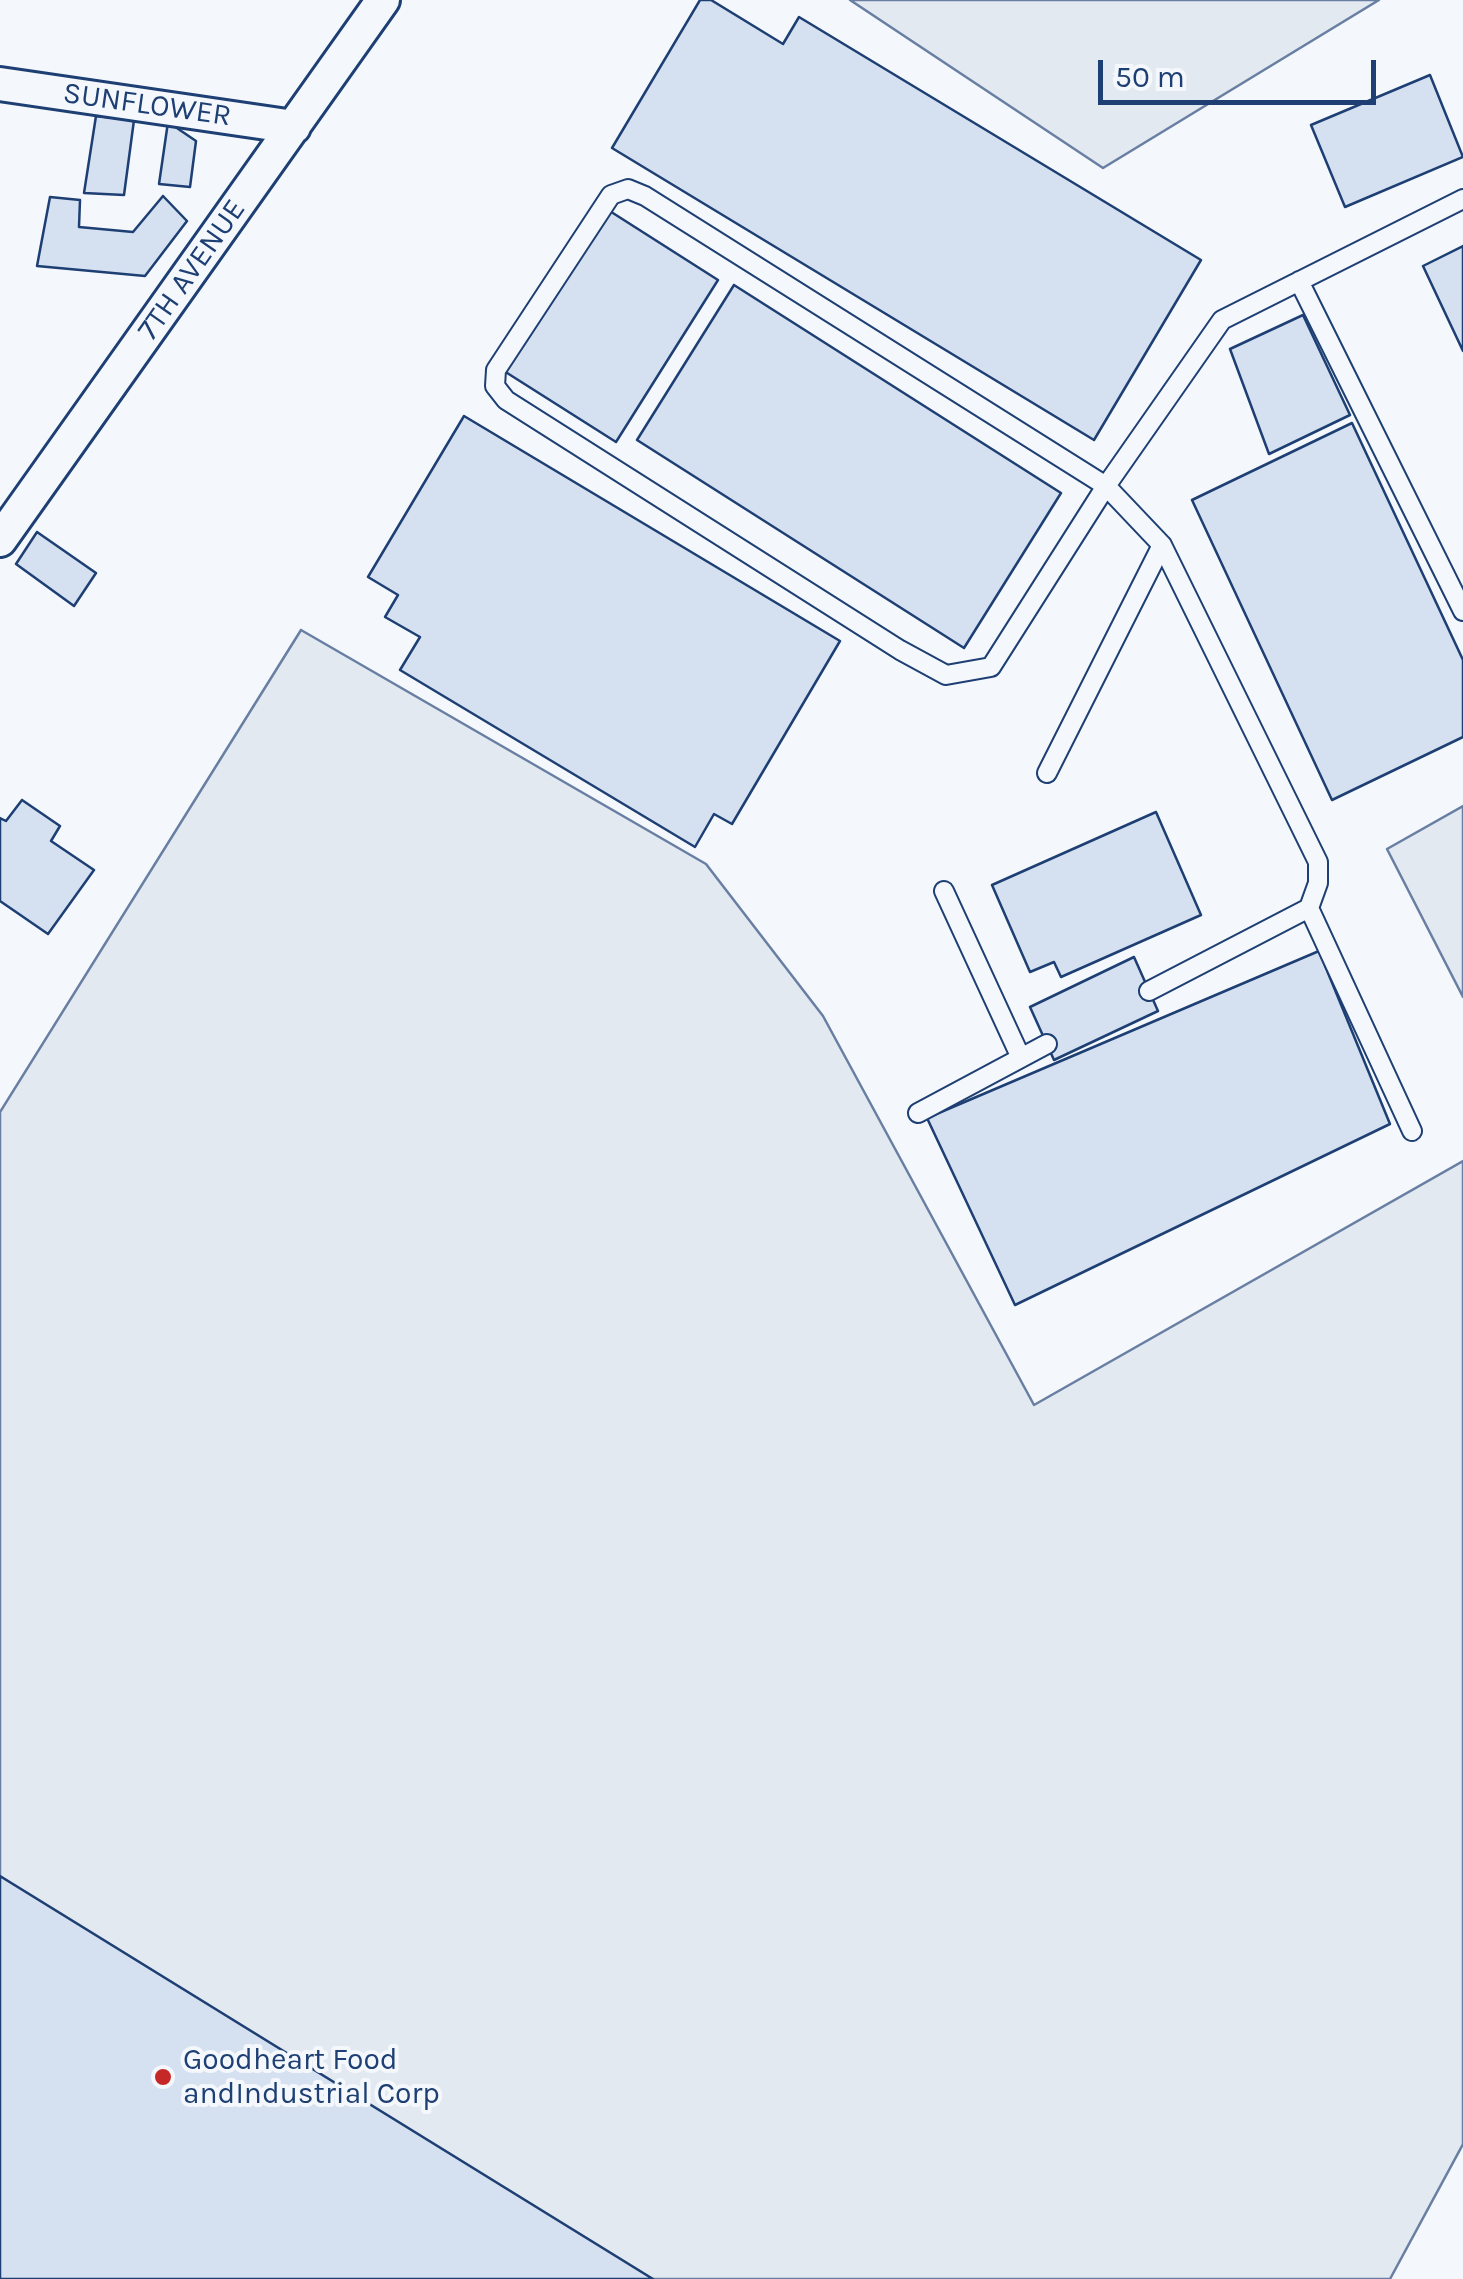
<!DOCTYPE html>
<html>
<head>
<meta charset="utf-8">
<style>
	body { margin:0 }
	#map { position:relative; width:1463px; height:2279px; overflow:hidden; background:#f4f7fb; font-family:Karla,sans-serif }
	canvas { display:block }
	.scale { position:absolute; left:1098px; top:60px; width:278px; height:45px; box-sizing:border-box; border:5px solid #1d3f73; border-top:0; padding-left:12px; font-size:30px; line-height:35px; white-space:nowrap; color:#1d3f73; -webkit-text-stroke:8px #f4f7fb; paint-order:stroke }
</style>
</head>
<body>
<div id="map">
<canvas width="1463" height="2279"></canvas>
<div class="scale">50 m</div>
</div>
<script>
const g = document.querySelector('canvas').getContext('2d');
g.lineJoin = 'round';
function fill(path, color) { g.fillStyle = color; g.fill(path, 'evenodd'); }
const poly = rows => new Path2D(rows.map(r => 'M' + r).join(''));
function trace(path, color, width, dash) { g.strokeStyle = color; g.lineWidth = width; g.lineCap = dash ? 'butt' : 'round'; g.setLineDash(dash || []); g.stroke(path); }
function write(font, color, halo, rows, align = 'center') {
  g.font = font + ' Karla,sans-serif'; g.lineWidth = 8; g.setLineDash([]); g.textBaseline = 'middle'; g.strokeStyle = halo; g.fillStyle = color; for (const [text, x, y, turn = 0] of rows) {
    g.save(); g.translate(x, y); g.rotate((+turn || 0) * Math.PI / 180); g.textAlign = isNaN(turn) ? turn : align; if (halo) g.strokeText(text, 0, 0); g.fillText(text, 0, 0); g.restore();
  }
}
const green = poly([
	[850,0,1379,0,1103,168,850,0],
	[301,630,706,864,823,1016,1034,1405,1463,1161,1463,2144,1390,2279,0,2279,0,1112,301,630],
	[1463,806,1463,997,1387,849,1463,806]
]);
fill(green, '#e3e9f0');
trace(green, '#687fa3', 2.5);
const building = poly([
	[700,0,711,0,783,44,799,17,1201,260,1094,440,612,148,700,0],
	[1430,75,1463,157,1345,207,1311,125,1430,75],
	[96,116,134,120,124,195,84,193,96,116],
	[168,122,196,141,190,187,159,184,168,122],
	[163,196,187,221,145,276,37,266,50,197,80,200,79,227,133,232,163,196],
	[605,208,718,280,616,442,504,371,605,208],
	[1463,246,1463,351,1423,266,1463,246],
	[734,285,1061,493,964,648,637,440,734,285],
	[1303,315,1350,415,1269,454,1230,349,1303,315],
	[464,416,840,641,732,824,714,814,695,847,400,670,420,637,385,617,398,595,368,577,464,416],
	[1352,423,1463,660,1463,737,1332,800,1192,500,1352,423],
	[37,532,96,573,74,606,16,564,37,532],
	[22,800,60,826,51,841,94,870,48,934,0,901,0,818,6,821,22,800],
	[1156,812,1201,915,1061,977,1054,962,1030,972,992,885,1156,812],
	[1319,951,1390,1124,1015,1305,927,1118,1319,951],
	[1134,957,1158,1011,1054,1060,1030,1007,1134,957],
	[0,1876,653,2279,0,2279,0,1876]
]);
fill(building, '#d5e0f0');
trace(building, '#1d3f73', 2.5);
const lane = poly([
	[1299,281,1463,611],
	[1047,773,1162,545],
	[944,891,1021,1058],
	[1309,908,1412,1131],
	[1149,991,1309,908,1318,883,1318,862,1162,545,1106,486,645,196,628,189,611,195,496,370,495,386,506,400,900,650,946,675,991,667,1106,486,1222,320,1463,199],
	[918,1113,1047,1044]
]);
const street = poly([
	[0,84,294,127],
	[0,540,383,0]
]);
trace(lane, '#1d3f73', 22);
trace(street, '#1d3f73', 38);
trace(lane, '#f4f7fb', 18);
trace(street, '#f4f7fb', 32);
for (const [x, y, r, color] of [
	[163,2077,10,"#c62828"]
]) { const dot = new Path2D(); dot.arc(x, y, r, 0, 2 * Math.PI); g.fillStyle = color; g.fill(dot); trace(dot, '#f4f7fb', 4); }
write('30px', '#1d3f73', '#f4f7fb', [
	["SUNFLOWER",147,105,8],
	["7TH AVENUE",192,270,-55]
]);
write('30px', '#1d3f73', '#f4f7fb', [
	["Goodheart Food",183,2060],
	["andIndustrial Corp",183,2094]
], 'left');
</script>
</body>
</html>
